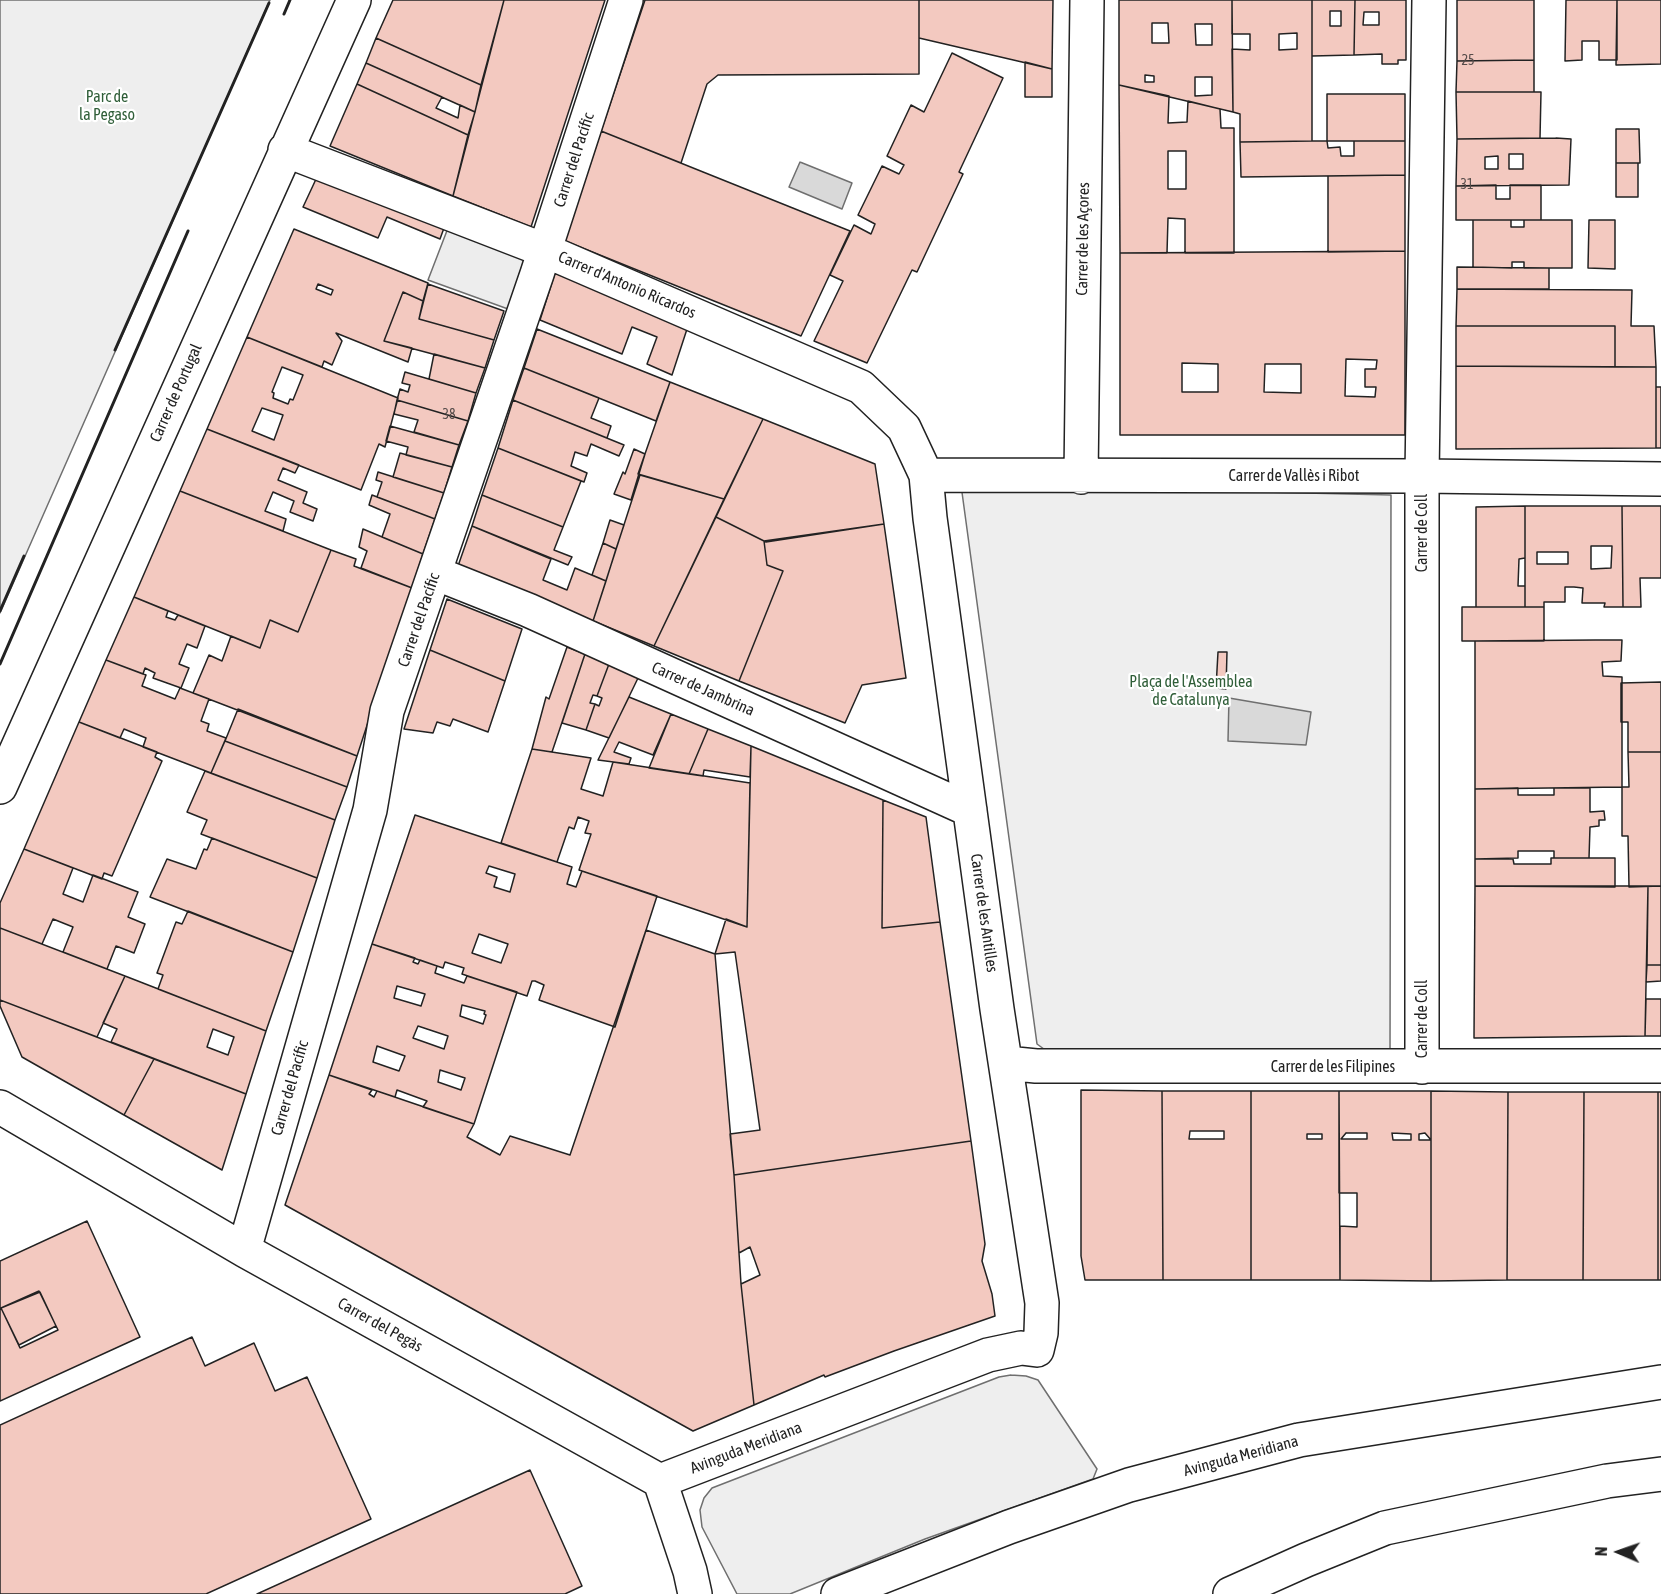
<!DOCTYPE html>
<html>
<head>
<meta charset="utf-8">
<style>
	body { margin:0 }
	#map { position:relative; width:1661px; height:1594px; overflow:hidden; background:#fff; font-family:"Asap Condensed",sans-serif }
	canvas { display:block }
	.north { position:absolute; left:1589px; top:1522px; width:60px; height:60px; -webkit-text-stroke:4px #fff; paint-order:stroke; rotate:272deg; font-size:16px; font-weight:700; line-height:24px; text-align:center; color:#222 }
	.north::after { content:''; display:block; margin:auto; width:21px; height:27px; background:#222; clip-path:polygon(50% 0,100% 100%,50% 72%,0 100%) }
</style>
</head>
<body>
<div id="map">
<canvas width="1661" height="1594"></canvas>
<div class="north">N</div>
</div>
<script>
const g = document.querySelector('canvas').getContext('2d');
g.lineJoin = 'round';
function fill(path, color) { g.fillStyle = color; g.fill(path, 'evenodd'); }
const poly = rows => new Path2D(rows.map(r => 'M' + r).join(''));
function trace(path, color, width, dash) { g.strokeStyle = color; g.lineWidth = width; g.lineCap = dash ? 'butt' : 'round'; g.setLineDash(dash || []); g.stroke(path); }
function write(font, color, halo, rows, align = 'center') {
  g.font = font + ' "Asap Condensed",sans-serif'; g.lineWidth = 4.5; g.setLineDash([]); g.textBaseline = 'middle'; g.strokeStyle = halo; g.fillStyle = color; for (const [text, x, y, turn = 0] of rows) {
    g.save(); g.translate(x, y); g.rotate((+turn || 0) * Math.PI / 180); g.textAlign = isNaN(turn) ? turn : align; if (halo) g.strokeText(text, 0, 0); g.fillText(text, 0, 0); g.restore();
  }
}
const green = poly([
	[0,0,270,0,0,613,0,0],
	[961,485,1391,495,1390,1053,1048,1052,1037,1044,961,485],
	[1011,1375,1026,1376,1038,1380,1097,1469,1093,1479,925,1539,790,1594,737,1594,702,1527,700,1510,704,1498,712,1488,999,1377,1011,1375]
]);
fill(green, '#eee');
trace(green, '#6f6f6f', 1.5);
const parking = poly([
	[448,228,525,257,508,309,428,280,448,228]
]);
fill(parking, '#ededed');
trace(parking, '#6f6f6f', 1.5);
const water = poly([
	[800,162,852,183,842,209,789,187,800,162],
	[1229,698,1311,712,1306,745,1228,741,1229,698]
]);
fill(water, '#d9d9d9');
trace(water, '#6f6f6f', 1.5);
const building = poly([
	[393,0,504,0,481,85,376,38,393,0],
	[504,0,605,0,531,227,453,196,504,0],
	[645,0,919,0,919,74,718,75,707,84,681,163,601,131,645,0],
	[919,0,1053,0,1052,69,919,38,919,0],
	[1119,0,1232,0,1233,112,1119,85,1119,0],
	[1152,23,1168,23,1169,43,1152,43,1152,23],
	[1195,24,1212,24,1212,45,1196,45,1195,24],
	[1145,75,1154,76,1154,82,1145,82,1145,75],
	[1195,77,1212,77,1212,95,1195,96,1195,77],
	[1232,0,1312,0,1312,141,1240,142,1240,114,1233,112,1232,49,1250,50,1250,34,1232,34,1232,0],
	[1297,33,1297,49,1279,50,1279,34,1297,33],
	[1355,0,1354,55,1312,56,1312,0,1355,0],
	[1330,11,1341,11,1341,26,1330,26,1330,11],
	[1355,0,1406,0,1406,60,1398,60,1398,64,1382,64,1382,54,1354,55,1355,0],
	[1364,12,1379,12,1379,25,1363,25,1364,12],
	[1457,0,1534,0,1534,60,1457,61,1457,0],
	[1566,0,1617,0,1617,60,1599,60,1599,41,1582,41,1582,60,1565,61,1566,0],
	[1617,0,1661,0,1661,64,1616,65,1617,0],
	[376,38,481,85,475,112,366,63,376,38],
	[952,53,1003,78,959,172,963,174,917,272,912,270,867,363,814,341,843,281,830,275,854,225,871,234,875,224,858,215,882,166,899,174,904,165,887,156,911,105,924,112,952,53],
	[1534,60,1534,92,1456,92,1457,61,1534,60],
	[1025,62,1052,69,1052,97,1025,97,1025,62],
	[366,63,442,97,436,108,458,118,460,105,475,112,468,135,357,84,366,63],
	[357,84,468,135,453,196,330,146,357,84],
	[1119,85,1169,96,1168,123,1187,122,1188,101,1220,109,1221,128,1234,128,1234,253,1185,253,1185,219,1168,218,1167,253,1120,253,1119,85],
	[1168,151,1186,151,1186,189,1168,189,1168,151],
	[1456,92,1541,92,1540,138,1457,139,1456,92],
	[1327,94,1405,94,1405,141,1327,141,1327,94],
	[1616,129,1639,129,1640,163,1616,163,1616,129],
	[601,131,850,231,801,336,565,241,601,131],
	[1556,138,1571,139,1569,185,1456,186,1457,139,1556,138],
	[1509,154,1523,154,1523,169,1509,169,1509,154],
	[1498,156,1498,169,1485,169,1485,157,1498,156],
	[1312,141,1327,141,1328,148,1340,147,1341,156,1354,156,1354,141,1405,141,1405,175,1241,177,1240,142,1312,141],
	[1616,163,1638,163,1638,197,1616,197,1616,163],
	[1405,175,1405,251,1328,252,1328,176,1405,175],
	[317,177,444,228,440,239,387,217,378,238,303,207,317,177],
	[1496,185,1496,199,1510,199,1510,185,1541,185,1541,220,1456,220,1456,186,1496,185],
	[1473,220,1511,220,1511,227,1524,227,1524,220,1572,220,1572,268,1524,268,1524,262,1512,262,1512,268,1473,267,1473,220],
	[1589,220,1615,220,1615,269,1588,268,1589,220],
	[294,229,428,283,423,301,403,292,384,341,412,348,408,362,336,333,342,341,332,365,324,361,322,367,247,337,294,229],
	[318,284,333,290,331,295,316,289,318,284],
	[1405,251,1405,435,1120,435,1120,253,1405,251],
	[1346,359,1377,360,1376,369,1365,369,1365,387,1376,387,1375,397,1345,396,1346,359],
	[1182,363,1218,364,1218,392,1182,392,1182,363],
	[1265,364,1301,364,1301,393,1264,392,1265,364],
	[1457,267,1549,268,1549,289,1457,289,1457,267],
	[555,273,688,326,672,375,647,364,657,337,632,327,622,354,540,320,555,273],
	[428,284,504,311,494,340,419,319,428,284],
	[1457,289,1632,290,1631,326,1654,326,1656,367,1615,367,1615,326,1456,326,1457,289],
	[403,292,423,301,419,319,494,340,485,368,384,341,403,292],
	[1456,326,1615,326,1615,367,1456,366,1456,326],
	[537,329,670,382,656,421,524,368,537,329],
	[247,337,398,398,385,447,379,444,361,490,207,429,247,337],
	[282,367,303,375,293,400,290,399,288,404,273,398,274,393,272,392,282,367],
	[262,408,283,415,274,440,252,431,262,408],
	[434,354,485,368,476,393,429,379,434,354],
	[1456,366,1656,367,1656,448,1456,449,1456,366],
	[524,368,599,398,591,418,611,426,607,438,513,400,524,368],
	[405,372,476,393,468,421,397,400,400,389,408,392,410,385,402,383,405,372],
	[670,382,763,419,724,499,638,474,670,382],
	[1656,387,1661,387,1661,448,1656,448,1656,387],
	[397,400,468,421,459,445,414,432,418,420,394,414,397,400],
	[513,400,624,445,619,456,591,444,587,456,575,452,571,466,587,473,584,482,498,448,513,400],
	[763,419,875,464,884,524,766,542,716,517,763,419],
	[390,426,459,445,452,467,406,455,408,447,386,441,390,426],
	[207,429,299,465,295,473,283,468,278,480,307,492,303,503,317,509,313,521,290,512,294,501,273,492,265,511,286,519,283,531,180,491,207,429],
	[498,448,581,481,563,527,482,495,498,448],
	[634,449,645,454,631,500,614,494,623,472,625,474,634,449],
	[400,453,452,467,444,493,393,477,400,453],
	[378,472,444,493,435,519,377,497,382,482,376,480,378,472],
	[640,475,724,499,654,646,593,621,640,475],
	[180,491,331,550,298,632,270,620,260,648,134,597,180,491],
	[372,495,435,519,423,554,382,537,390,514,369,505,372,495],
	[482,495,563,527,554,550,572,557,568,565,472,526,482,495],
	[1525,506,1622,506,1623,607,1604,607,1605,603,1582,603,1583,588,1574,587,1565,587,1565,602,1544,602,1544,607,1525,607,1525,506],
	[1591,546,1612,546,1611,568,1591,569,1591,546],
	[1537,552,1568,552,1568,564,1537,564,1537,552],
	[1525,506,1525,558,1519,559,1518,586,1525,586,1525,607,1476,607,1476,507,1525,506],
	[1622,506,1661,506,1661,578,1640,578,1641,607,1623,607,1622,506],
	[716,517,764,541,767,565,783,571,739,681,654,646,716,517],
	[610,520,624,525,616,549,603,543,610,520],
	[884,524,906,678,862,685,845,723,739,681,783,571,767,565,764,541,884,524],
	[472,526,551,559,543,580,567,590,575,568,606,581,593,621,458,566,472,526],
	[363,529,423,554,412,588,361,568,367,551,359,547,363,529],
	[603,543,616,549,606,581,592,575,603,543],
	[331,550,356,559,354,566,412,588,357,756,193,693,209,655,222,661,231,636,260,648,270,620,298,632,331,550],
	[134,597,168,611,166,617,175,620,178,615,205,626,197,648,187,644,179,664,189,668,181,688,153,678,155,673,145,668,143,674,106,660,134,597],
	[447,599,522,629,505,681,430,650,447,599],
	[1462,607,1544,607,1544,641,1462,641,1462,607],
	[1595,640,1622,640,1621,661,1602,662,1603,676,1622,677,1622,787,1475,789,1475,641,1595,640],
	[567,647,585,654,552,752,532,749,546,697,549,699,567,647],
	[430,650,505,681,488,732,453,719,450,726,437,722,433,733,404,729,430,650],
	[1218,652,1227,652,1226,689,1216,688,1218,652],
	[585,654,609,664,597,696,593,695,590,703,595,704,586,730,562,723,585,654],
	[106,660,146,675,142,686,175,699,180,688,209,699,201,721,209,724,207,731,226,738,211,773,143,747,146,738,124,729,120,738,79,722,106,660],
	[609,664,639,676,609,738,586,730,595,704,599,706,602,698,597,696,609,664],
	[1661,682,1661,752,1628,752,1628,722,1621,722,1621,683,1661,682],
	[629,697,671,714,653,755,619,742,614,752,631,758,629,764,598,760,629,697],
	[238,709,357,756,347,787,225,741,238,709],
	[671,714,708,729,689,774,649,768,671,714],
	[79,722,157,752,155,757,162,761,112,876,104,873,102,879,24,849,79,722],
	[708,729,751,746,750,777,704,770,703,776,689,774,708,729],
	[225,741,347,787,335,820,211,773,225,741],
	[751,746,883,800,882,928,940,922,971,1141,734,1175,730,1134,760,1130,735,952,715,954,726,919,747,927,751,746],
	[532,749,591,758,581,789,603,796,613,762,750,783,747,927,579,870,591,834,585,833,589,821,578,817,574,829,569,827,557,862,501,843,532,749],
	[1628,752,1661,752,1661,886,1629,887,1628,836,1622,836,1622,787,1629,787,1628,752],
	[205,771,335,820,317,878,201,834,207,820,187,812,205,771],
	[1518,788,1518,795,1554,795,1554,788,1590,788,1590,812,1604,811,1605,820,1599,820,1599,826,1590,827,1589,858,1554,858,1554,851,1518,851,1518,858,1475,859,1475,789,1518,788],
	[883,800,926,817,940,922,882,928,883,800],
	[415,815,572,867,567,884,576,887,582,871,657,896,615,1027,539,1000,544,985,535,981,532,981,527,996,462,974,464,968,445,962,443,968,372,944,415,815],
	[489,866,515,874,510,892,494,887,497,877,486,873,489,866],
	[479,934,508,944,501,963,472,953,479,934],
	[212,838,317,878,293,952,150,897,167,859,196,869,204,849,207,850,212,838],
	[24,849,73,868,63,894,83,902,93,875,138,892,128,917,145,924,134,953,116,946,107,969,63,952,73,927,53,919,42,944,0,928,0,903,24,849],
	[1551,858,1615,858,1615,887,1475,886,1475,859,1513,859,1514,864,1551,864,1551,858],
	[1475,886,1648,886,1645,1036,1474,1038,1475,886],
	[1648,886,1661,886,1661,965,1647,965,1648,886],
	[188,911,293,952,266,1031,158,989,163,975,157,973,176,922,182,924,188,911],
	[0,928,125,976,97,1037,0,1000,0,928],
	[646,930,715,954,734,1175,741,1284,754,1405,693,1431,285,1205,329,1075,372,1090,369,1094,374,1097,377,1091,474,1124,467,1137,500,1155,510,1136,570,1155,646,930],
	[372,944,415,958,413,962,418,964,420,960,437,966,435,973,464,983,467,976,517,992,474,1124,423,1107,427,1101,397,1090,395,1097,329,1075,372,944],
	[397,986,425,994,421,1006,394,998,397,986],
	[462,1005,485,1011,484,1014,486,1015,483,1024,460,1016,462,1005],
	[418,1026,448,1036,444,1049,413,1038,418,1026],
	[377,1046,405,1056,399,1071,373,1062,377,1046],
	[440,1070,465,1078,461,1090,438,1082,440,1070],
	[1647,965,1661,965,1661,981,1646,982,1647,965],
	[125,976,266,1031,246,1094,111,1042,117,1029,103,1023,125,976],
	[213,1029,234,1037,228,1055,207,1047,213,1029],
	[1646,999,1661,999,1661,1036,1645,1036,1646,999],
	[0,1000,154,1059,124,1115,22,1057,0,1006,0,1000],
	[154,1059,246,1094,222,1170,124,1115,154,1059],
	[1081,1090,1162,1091,1163,1280,1085,1280,1081,1256,1081,1090],
	[1162,1091,1251,1091,1251,1280,1163,1280,1162,1091],
	[1190,1131,1224,1131,1224,1139,1189,1139,1190,1131],
	[1251,1091,1339,1091,1340,1280,1251,1280,1251,1091],
	[1307,1134,1322,1134,1322,1139,1307,1139,1307,1134],
	[1339,1091,1431,1091,1431,1281,1340,1280,1340,1226,1357,1227,1357,1193,1339,1193,1339,1091],
	[1346,1133,1367,1133,1367,1139,1341,1139,1346,1133],
	[1392,1133,1411,1134,1411,1140,1393,1140,1392,1133],
	[1425,1133,1431,1140,1419,1140,1419,1134,1425,1133],
	[1431,1091,1508,1092,1507,1280,1431,1281,1431,1091],
	[1508,1092,1584,1092,1583,1280,1507,1280,1508,1092],
	[1584,1092,1658,1092,1658,1280,1583,1280,1584,1092],
	[1658,1092,1661,1092,1661,1280,1658,1280,1658,1092],
	[971,1141,985,1244,982,1261,992,1294,995,1316,894,1351,825,1377,824,1375,754,1405,741,1284,760,1275,750,1247,739,1253,734,1175,971,1141],
	[87,1221,140,1337,0,1401,0,1261,87,1221],
	[40,1292,56,1326,19,1345,1,1308,40,1292],
	[39,1291,58,1330,20,1348,1,1308,39,1291],
	[192,1337,205,1366,254,1343,275,1391,307,1377,371,1519,206,1594,0,1594,0,1425,192,1337],
	[530,1470,582,1586,565,1594,257,1594,530,1470]
]);
fill(building, '#f3c9c0');
trace(building, '#222', 1.5);
const minor = poly([
	[285,150,544,250,861,387,904,428,926,475,930,518,997,1009,1042,1303,1041,1333,1037,1350,1021,1348,988,1355,660,1481],
	[926,475,1422,476,1661,479],
	[1081,477,1087,0],
	[435,573,528,610,970,810],
	[0,787,354,0],
	[1006,1063,1036,1066,1661,1066],
	[1422,1067,1422,476,1429,0],
	[0,1107,244,1250,660,1481,690,1571,695,1594],
	[244,1250,370,810,387,711,537,274,626,0]
]);
const primary = poly([
	[838,1594,1009,1527,1129,1485,1299,1440,1661,1382],
	[1230,1594,1306,1560,1385,1528,1607,1481,1661,1474]
]);
trace(minor, '#222', 36);
trace(primary, '#222', 36);
trace(minor, '#fff', 33);
trace(primary, '#fff', 33);
trace(poly([
	[284,14,290,0],
	[115,350,269,3],
	[0,611,24,556],
	[0,664,188,231]
]), '#222', 3);
write('14px', '#564c4a', null, [
	["25",1468,61],
	["31",1467,185],
	["38",449,415]
]);
write('16px', '#2f5e38', '#fff', [
	["Parc de",107,97],
	["la Pegaso",107,115],
	["Plaça de l'Assemblea",1191,682],
	["de Catalunya",1191,700]
]);
write('16px', '#222', '#fff', [
	["Carrer del Pacífic",574,160,-72],
	["Carrer de les Açores",1083,239,-89],
	["Carrer d'Antonio Ricardos",627,285,23],
	["Carrer de Portugal",176,393,-66],
	["Carrer de Vallès i Ribot",1294,476],
	["Carrer de Coll",1422,533,-90],
	["Carrer del Pacífic",419,620,-71],
	["Carrer de Jambrina",703,689,24],
	["Carrer de les Antilles",984,913,82],
	["Carrer de Coll",1422,1019,-90],
	["Carrer de les Filipines",1333,1067],
	["Carrer del Pacífic",290,1088,-74],
	["Carrer del Pegàs",380,1325,29],
	["Avinguda Meridiana",746,1448,-21],
	["Avinguda Meridiana",1241,1456,-15]
]);
</script>
</body>
</html>
